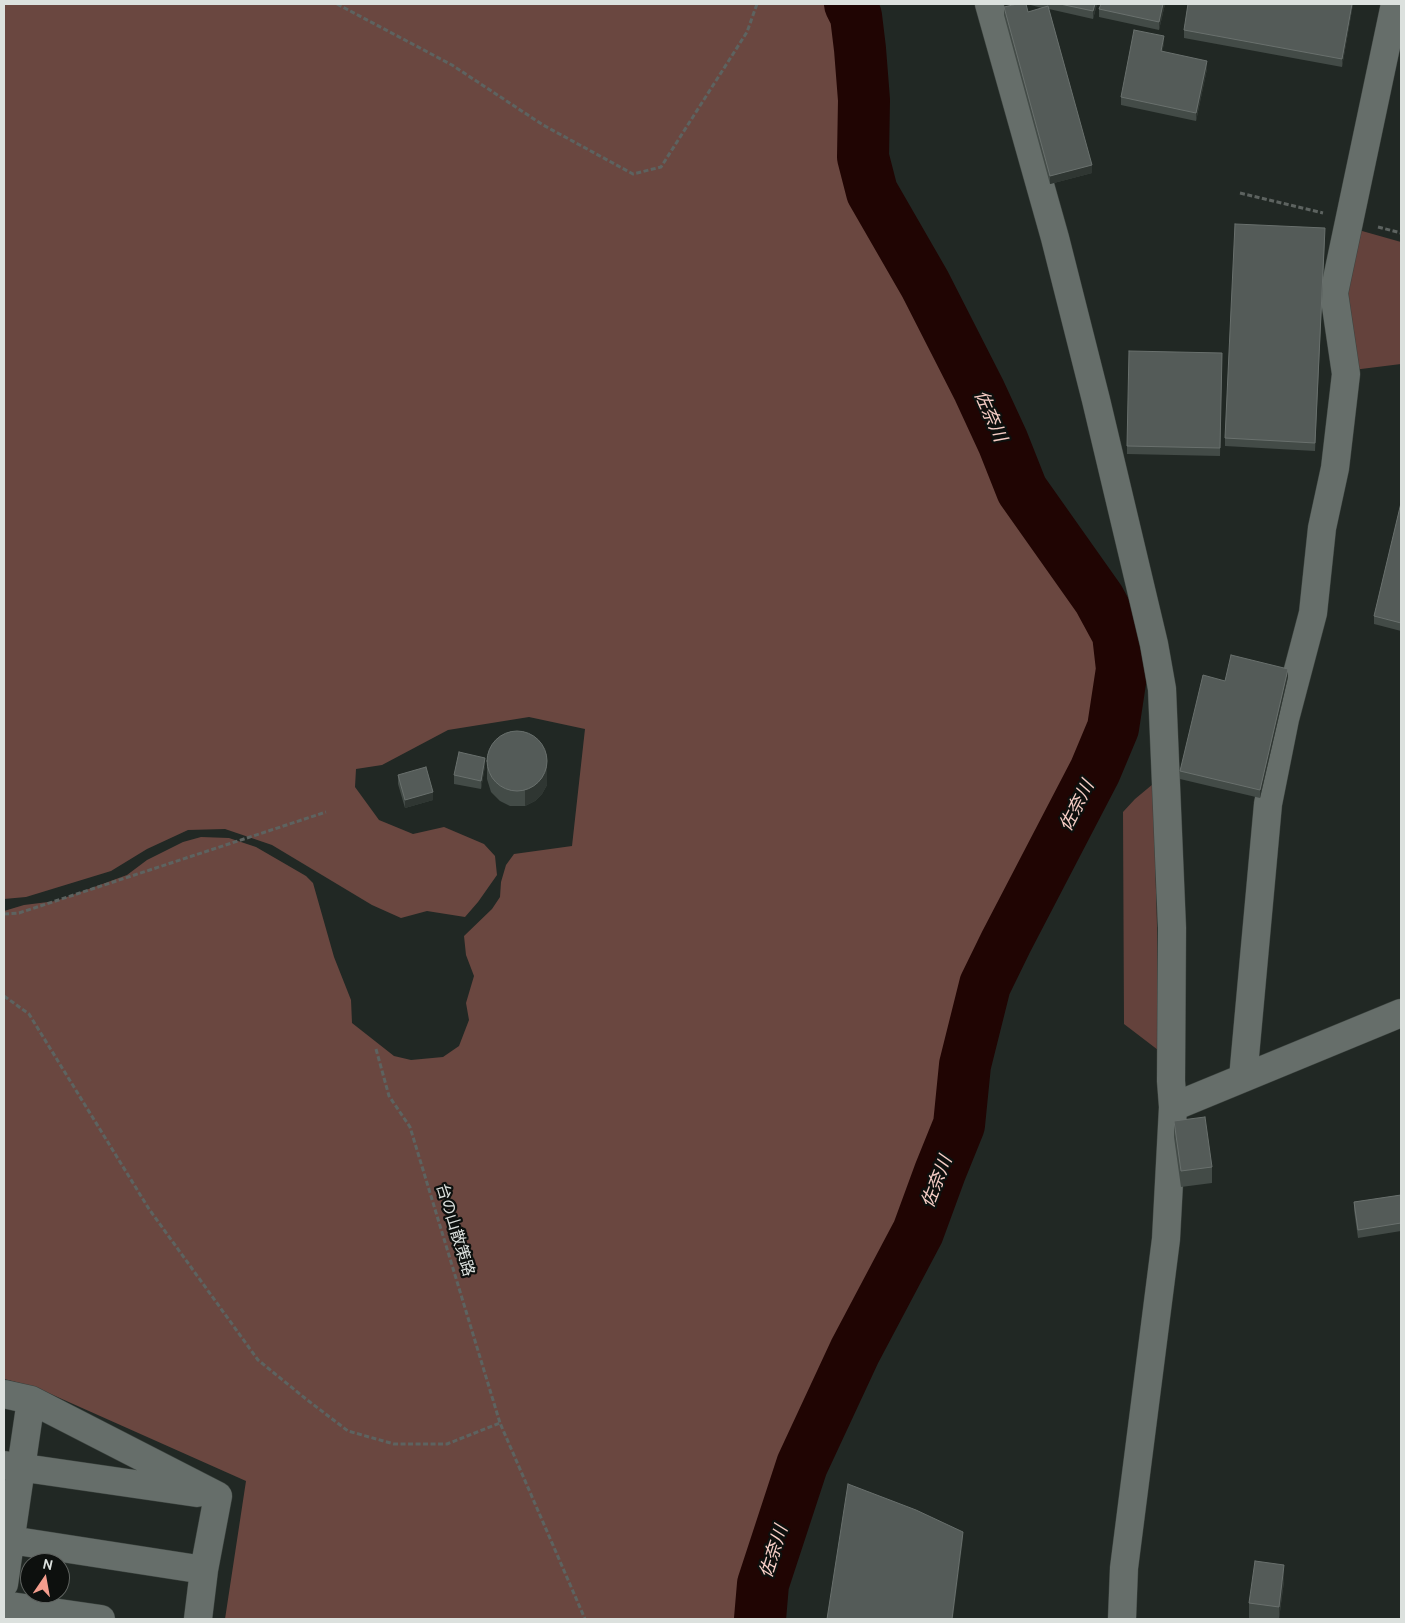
<!DOCTYPE html>
<html>
<head>
<meta charset="utf-8">
<style>
	body { margin:0 }
	#map { position:relative; width:1405px; height:1623px; overflow:hidden; background:#212824; font-family:Cabin,sans-serif }
	canvas { display:block }
	.frame { position:absolute; inset:0; border:5px solid #dce1de; pointer-events:none }
	.north { position:absolute; left:20px; top:1553px; width:50px; height:50px; box-sizing:border-box; background:#0d100e; border:1px solid #606461; border-radius:50%; rotate:12deg; font-size:14px; font-weight:700; line-height:20px; text-align:center; color:#dce1de }
	.north::after { content:''; display:block; margin:auto; width:18px; height:22px; background:#f49d8d; clip-path:polygon(50% 0,100% 100%,50% 72%,0 100%) }
</style>
</head>
<body>
<div id="map">
<canvas width="1405" height="1623"></canvas>
<div class="frame"></div>
<div class="north">N</div>
</div>
<script>
const g = document.querySelector('canvas').getContext('2d');
g.lineJoin = 'round';
function fill(path, color) { g.fillStyle = color; g.fill(path, 'evenodd'); }
const poly = rows => new Path2D(rows.map(r => 'M' + r).join(''));
function trace(path, color, width, dash) { g.strokeStyle = color; g.lineWidth = width; g.lineCap = dash ? 'butt' : 'round'; g.setLineDash(dash || []); g.stroke(path); }
function write(font, color, halo, rows, align = 'center') {
  g.font = font + ' Cabin,"Noto Sans JP",sans-serif'; g.lineWidth = 4.5; g.setLineDash([]); g.textBaseline = 'middle'; g.strokeStyle = halo; g.fillStyle = color; for (const [text, x, y, turn = 0] of rows) {
    g.save(); g.translate(x, y); g.rotate((+turn || 0) * Math.PI / 180); g.textAlign = isNaN(turn) ? turn : align; if (halo) g.strokeText(text, 0, 0); g.fillText(text, 0, 0); g.restore();
  }
}
fill(poly([
	[1355,229,1401,242,1401,364,1353,370,1342,291],
	[1153,784,1157,926,1158,1050,1124,1024,1123,812,1135,799]
]), '#64423c');
fill(poly([
	[4,4,837,4,842,32,840,109,846,169,860,216,977,412,1081,593,1091,621,1097,665,1091,718,1065,796,874,1277,788,1485,753,1593,749,1619,225,1619,246,1481,35,1387,4,1379,4,911,24,905,56,901,127,875,147,860,183,842,201,837,229,838,256,847,306,876,313,883,334,957,351,1000,352,1023,394,1056,411,1060,443,1057,459,1046,469,1020,466,1003,474,976,466,955,464,936,492,909,500,897,501,882,506,865,514,854,572,846,585,729,529,717,448,730,382,765,356,769,355,787,379,820,413,834,444,827,484,844,495,856,497,875,478,902,465,917,427,911,401,918,372,905,272,845,225,829,188,830,147,849,111,871,26,897,4,899]
]), '#6a4740');
trace(poly([
	[760,1619,763,1584,802,1465,855,1351,918,1232,940,1172,959,1125,965,1065,985,985,1006,942,1095,771,1113,728,1122,669,1118,634,1099,599,1022,490,1003,442,979,390,925,284,872,192,863,157,864,100,860,49,856,16,850,4]
]), '#200503', 52);
const minor = poly([
	[989,4,1055,238,1096,400,1154,644,1162,689,1172,928,1171,1081,1173,1107,1166,1239,1124,1568,1122,1619],
	[1243,1078,1268,804,1285,719,1313,613,1322,528,1335,468,1346,374,1334,293,1395,4],
	[1173,1107,1401,1013],
	[4,1394,31,1400,218,1496,204,1570,198,1619],
	[4,1465,197,1493],
	[4,1539,204,1570],
	[4,1584,31,1400],
	[4,1605,101,1619]
]);
trace(minor, '#3c433f', 29);
trace(poly([
	[337,4,452,65,543,125,633,174,661,167,747,32,757,4],
	[1240,193,1323,213],
	[1378,227,1401,233],
	[4,914,19,913,326,812],
	[4,996,29,1014,149,1209,258,1360,306,1399,348,1431,394,1444,447,1444,500,1423,585,1619],
	[376,1049,389,1096,410,1127,500,1423]
]), '#5d6360', 3, [5, 2.5]);
trace(minor, '#666e6a', 28);
fill(poly([
	[1027,4,1097,4,1093,19,1049,9,1092,173,1050,184,1004,15,1004,7,1028,12,1042,8],
	[1101,4,1165,4,1159,30,1099,17,1099,9],
	[1188,4,1353,4,1342,67,1184,38,1184,30],
	[1164,44,1162,51,1207,69,1196,121,1121,105,1121,97],
	[1325,236,1315,451,1225,446,1225,438],
	[1222,353,1220,456,1127,454,1127,446],
	[1401,503,1401,631,1374,624,1374,616],
	[1288,677,1260,798,1180,779,1180,771,1225,681],
	[487,763,547,773,547,785,542,794,535,801,525,806,510,806,500,801,491,792,487,779],
	[485,766,481,789,454,784,454,775],
	[398,775,433,800,405,808,398,784],
	[1174,1121,1212,1167,1212,1183,1181,1187,1174,1137],
	[1401,1195,1401,1231,1358,1238,1354,1210,1354,1202],
	[1284,1581,1279,1619,1249,1619,1249,1603]
]), '#434b47');
fill(poly([
	[1095,4,1097,4,1093,19,1093,11],
	[1163,4,1165,4,1159,30,1159,22],
	[1352,4,1353,4,1342,67,1342,59],
	[1164,36,1164,44,1161,59,1161,51],
	[1207,61,1207,69,1196,121,1196,113],
	[1092,165,1092,173,1050,184,1050,176],
	[1288,669,1288,677,1260,798,1260,790],
	[547,757,547,785,542,794,535,801,525,806,525,790],
	[485,758,485,766,481,789,481,781],
	[433,792,433,800,405,808,405,800],
	[963,1532,963,1540,953,1619,952,1619],
	[1284,1565,1284,1581,1279,1619,1279,1607]
]), '#2f3632');
const building = poly([
	[1017,4,1026,4,1028,12,1048,6,1092,165,1050,176,1004,7,1017,4],
	[1060,4,1095,4,1093,11,1060,4],
	[1101,4,1163,4,1159,22,1099,9,1101,4],
	[1188,4,1352,4,1342,59,1184,30,1188,4],
	[1134,30,1164,36,1161,51,1207,61,1196,113,1121,97,1134,30],
	[1235,224,1325,228,1315,443,1225,438,1235,224],
	[1129,351,1222,353,1220,448,1127,446,1129,351],
	[1401,503,1401,623,1374,616,1401,503],
	[1231,655,1288,669,1260,790,1180,771,1203,675,1225,681,1231,655],
	'487 761a30 30 0 1 1 60 0a30 30 0 1 1-60 0Z',
	[459,752,485,758,481,781,454,775,459,752],
	[426,767,433,792,405,800,398,775,426,767],
	[1205,1117,1212,1167,1181,1171,1174,1121,1205,1117],
	[1401,1195,1401,1223,1358,1230,1354,1202,1401,1195],
	[848,1484,916,1510,963,1532,952,1619,827,1619,848,1484],
	[1255,1561,1284,1565,1279,1607,1249,1603,1255,1561]
]);
fill(building, '#545b58');
trace(building, '#69706d', 1);
write('16px', '#dce1de', '#0d100e', [
	["台の山散策路",455,1230,73]
]);
write('italic 18px', '#f7cec6', '#0d100e', [
	["佐奈川",990,416,66],
	["佐奈川",1077,806,-63],
	["佐奈川",937,1182,-69],
	["佐奈川",774,1552,-72]
]);
</script>
</body>
</html>
